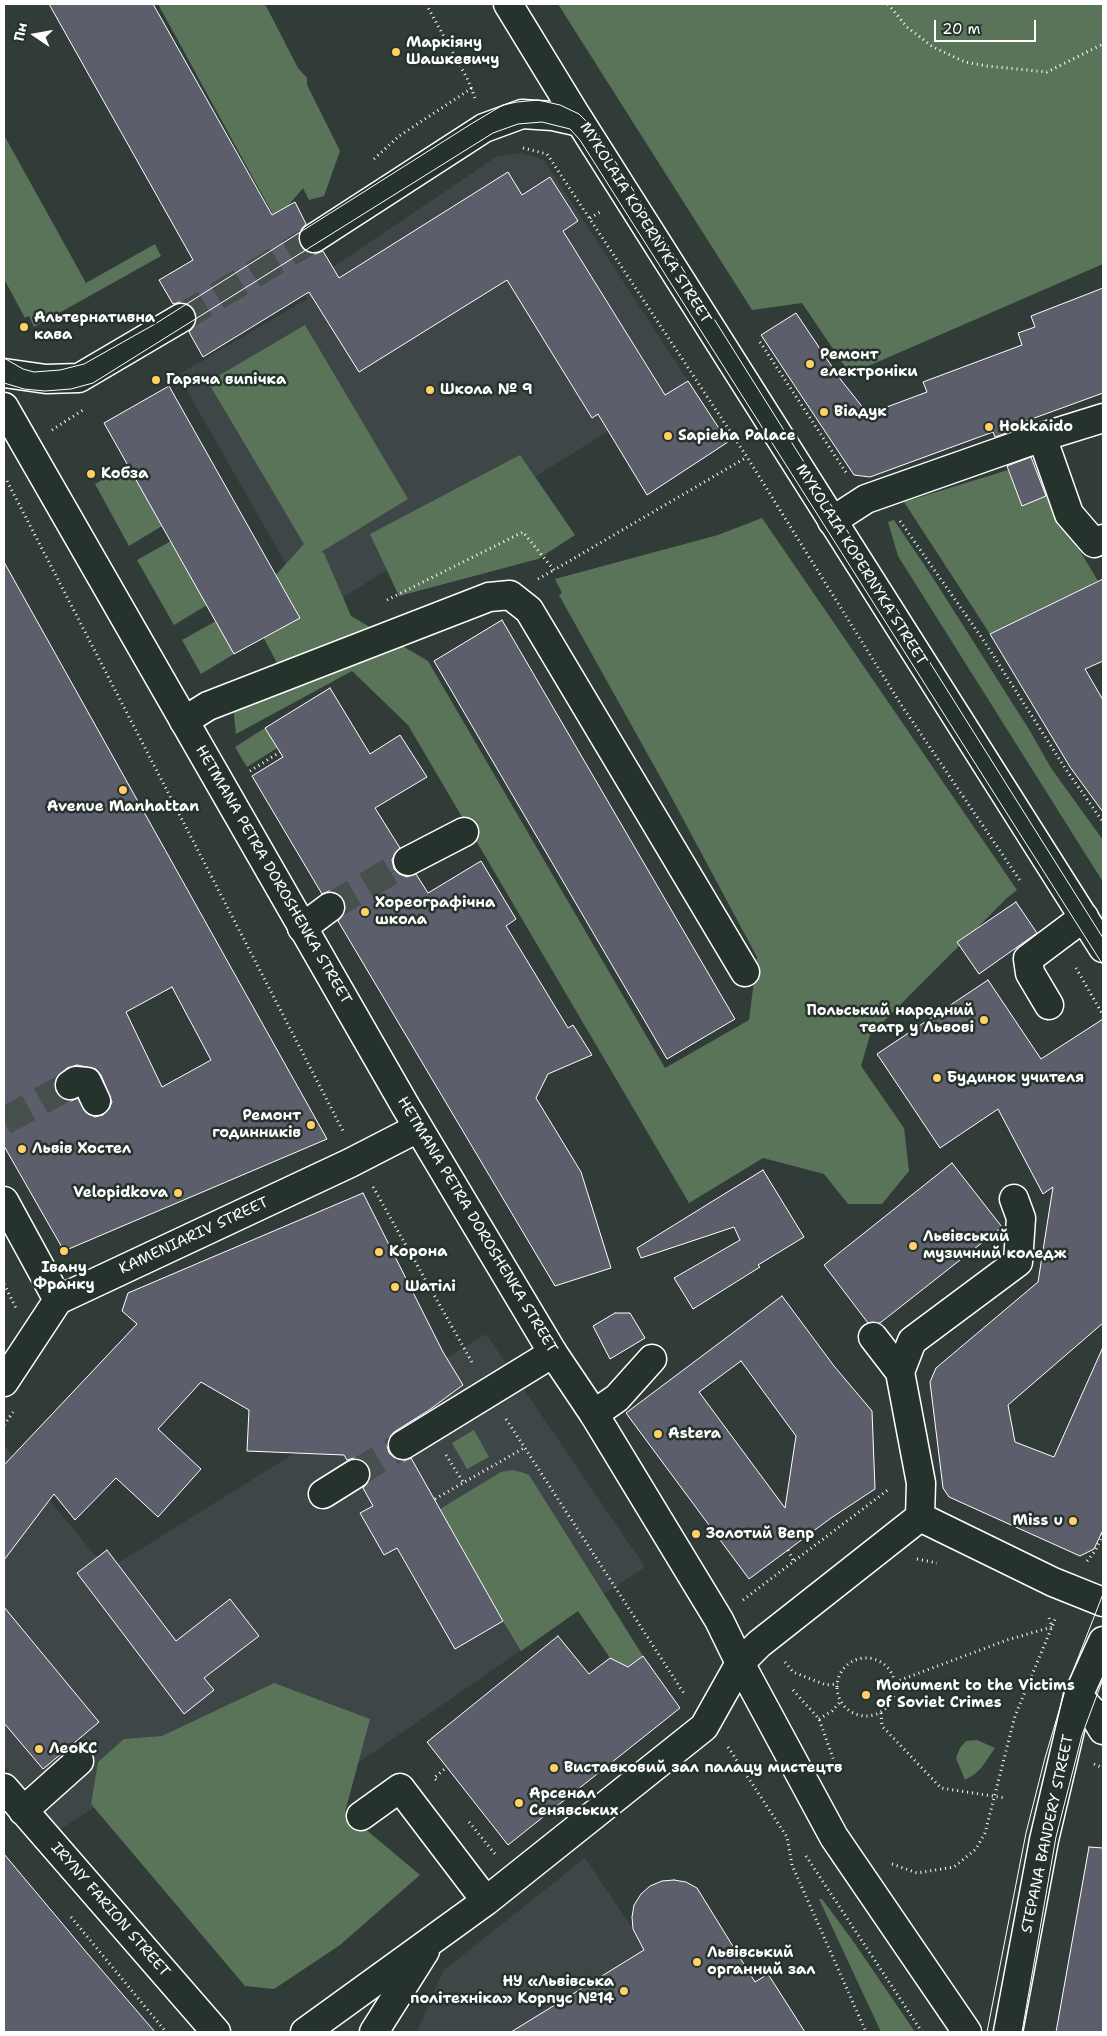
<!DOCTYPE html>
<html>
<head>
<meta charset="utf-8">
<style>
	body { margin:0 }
	#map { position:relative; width:1107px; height:2036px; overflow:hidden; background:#313c39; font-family:"Shantell Sans",sans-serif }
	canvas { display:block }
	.frame { position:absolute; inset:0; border:5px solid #fff; pointer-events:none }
	.north { position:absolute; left:10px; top:10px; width:50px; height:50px; -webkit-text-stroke:4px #26332d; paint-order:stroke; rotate:282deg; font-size:14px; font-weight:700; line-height:20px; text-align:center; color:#fff }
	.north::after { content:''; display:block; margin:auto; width:18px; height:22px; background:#fff; clip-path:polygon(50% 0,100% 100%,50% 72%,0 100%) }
	.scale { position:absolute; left:934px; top:20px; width:102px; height:22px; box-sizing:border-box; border:2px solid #fff; border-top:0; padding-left:6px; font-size:15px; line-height:18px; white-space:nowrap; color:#fff; -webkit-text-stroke:4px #26332d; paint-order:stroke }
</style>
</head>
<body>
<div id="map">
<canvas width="1107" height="2036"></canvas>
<div class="frame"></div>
<div class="north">Пн</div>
<div class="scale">20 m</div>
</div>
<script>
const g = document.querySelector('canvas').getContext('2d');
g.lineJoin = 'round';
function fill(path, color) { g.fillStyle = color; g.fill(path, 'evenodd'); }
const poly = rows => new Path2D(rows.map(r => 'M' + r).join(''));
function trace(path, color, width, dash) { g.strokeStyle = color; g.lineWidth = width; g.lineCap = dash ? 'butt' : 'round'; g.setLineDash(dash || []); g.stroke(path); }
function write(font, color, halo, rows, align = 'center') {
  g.font = font + ' "Shantell Sans",sans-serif'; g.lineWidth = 5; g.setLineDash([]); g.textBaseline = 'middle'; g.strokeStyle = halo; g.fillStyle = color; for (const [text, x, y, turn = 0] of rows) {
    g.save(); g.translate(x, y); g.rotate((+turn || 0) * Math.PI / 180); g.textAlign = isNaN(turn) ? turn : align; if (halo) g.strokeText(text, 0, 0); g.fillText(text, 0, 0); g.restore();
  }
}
fill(poly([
	[521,153,544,160,688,381,315,615,178,375,307,299,302,288,496,157],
	[486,1334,645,1567,578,1611,313,1794,221,1727,59,1830,4,1766,4,1445,107,1570],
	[585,1858,633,1929,697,2032,417,2032,443,1971]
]), '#3e4648');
fill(poly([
	[158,4,265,4,298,68,307,78,307,85,340,151,324,196,309,200,303,188,276,220],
	[558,4,1103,4,1103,264,850,374,802,303,752,310],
	[4,135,86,283,155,244,161,256,34,327,29,316,25,318,4,279],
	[305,325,408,499,321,552,324,553,351,616,428,661,665,1068,749,1020,757,957,667,789,559,595,562,593,555,579,718,535,762,518,1017,890,1007,898,870,1035,861,1066,904,1128,909,1171,882,1204,848,1204,824,1174,763,1158,689,1203,408,725,352,671,236,734,231,685,277,663,251,614,263,589,304,544,208,382],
	[520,455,575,535,538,559,399,596,370,534],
	[128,465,162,526,129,546,95,484],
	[1008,470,1022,505,1047,496,1098,581,990,634,904,502],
	[894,520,933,578,1030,731,1051,768,1103,840,1103,882,898,556,888,522],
	[171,541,207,605,174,625,137,560],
	[216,621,234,654,201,674,182,640],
	[265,728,277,748,247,767,235,747],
	[474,1430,489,1457,467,1469,452,1443],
	[512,1470,521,1472,529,1475,643,1656,628,1667,610,1658,578,1611,521,1651,503,1621,440,1509,501,1472],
	[274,1683,370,1719,345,1812,420,1875,340,1945,274,1989,245,1986,91,1804,98,1762,124,1739,162,1736],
	[977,1740,995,1748,982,1767,975,1774,965,1780,956,1758,960,1748,966,1741],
	[819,1899,822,1899,853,1941,915,2032,881,2032]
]), '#5a7459');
const building = poly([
	[49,4,153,4,272,215,295,202,306,224,300,231,298,238,301,246,307,252,315,254,323,251,339,278,508,172,522,195,550,177,578,221,563,231,665,395,688,381,728,442,647,495,598,414,592,418,507,280,359,372,309,292,203,357,189,332,195,325,197,317,195,311,188,304,180,302,173,304,159,280,193,260,49,4],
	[1103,288,1103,393,1018,424,1020,428,995,437,993,432,870,477,854,475,761,335,796,313,841,380,868,414,927,392,923,382,1022,345,1018,333,1035,327,1031,316,1103,288],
	[169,386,300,618,234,654,104,423,169,386],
	[1031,457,1046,496,1022,506,1007,466,1031,457],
	[4,562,327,1139,64,1251,4,1146,4,562],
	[172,987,211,1060,162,1087,126,1012,172,987],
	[77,1065,96,1069,101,1075,112,1102,109,1109,103,1115,95,1117,88,1114,78,1098,71,1101,64,1099,57,1093,54,1086,56,1078,67,1068,77,1065],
	[1103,579,1103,661,1085,669,1103,700,1103,812,1070,767,990,634,1103,579],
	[502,620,735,1019,667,1059,434,661,502,620],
	[330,688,370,754,400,735,427,777,375,808,400,848,395,853,392,860,394,869,399,874,407,877,416,874,428,893,481,861,516,919,506,926,568,1028,573,1025,592,1055,548,1074,536,1098,581,1172,611,1268,555,1286,338,921,344,913,346,906,343,898,336,892,329,891,322,894,252,776,283,757,265,728,330,688],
	[1016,902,1037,933,979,974,957,942,1016,902],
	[988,980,1041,1059,1103,1019,1103,1323,1008,1405,1015,1442,1054,1457,1103,1347,1103,1530,1094,1549,1080,1556,949,1497,943,1488,930,1382,936,1368,1038,1282,1053,1187,1043,1194,998,1109,940,1148,877,1054,988,980],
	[952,1163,1002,1227,880,1323,868,1323,824,1265,952,1163],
	[763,1170,804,1237,758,1265,760,1267,693,1309,674,1278,740,1240,734,1227,641,1258,637,1248,763,1170],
	[363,1193,443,1352,463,1385,429,1410,394,1432,389,1438,387,1446,389,1453,396,1459,404,1461,411,1458,503,1621,455,1649,397,1548,384,1555,360,1513,373,1506,363,1488,369,1481,371,1473,368,1465,362,1460,354,1458,347,1460,344,1455,247,1451,249,1410,201,1382,158,1429,201,1469,158,1517,116,1478,75,1520,54,1494,4,1560,4,1465,137,1324,122,1311,128,1293,363,1193],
	[782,1296,834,1366,872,1411,875,1489,831,1518,749,1579,626,1413,782,1296],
	[741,1361,796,1436,785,1508,699,1392,741,1361],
	[615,1313,630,1313,645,1338,610,1359,593,1326,615,1313],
	[107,1550,176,1641,230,1599,259,1636,204,1678,214,1690,184,1714,77,1573,107,1550],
	[4,1607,99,1722,43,1769,4,1723,4,1607],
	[558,1636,589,1674,610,1658,628,1667,643,1656,680,1708,508,1845,427,1742,558,1636],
	[1089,1847,1103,1848,1103,2032,1056,2032,1089,1847],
	[4,1854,87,1953,155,2032,4,2032,4,1854],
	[674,1880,686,1882,697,1888,755,1982,768,1974,805,2032,511,2032,644,1950,633,1929,632,1917,634,1905,641,1894,650,1886,662,1881,674,1880]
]);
fill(building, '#5c5e6b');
trace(building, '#fff', 1);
trace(poly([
	[181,318,314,238],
	[330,907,408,861],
	[4,1121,70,1085],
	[355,1474,403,1445]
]), '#46504d', 28, [28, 14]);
const minor = poly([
	[314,238,484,128,522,114,553,116,580,122],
	[4,373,46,379,79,378,181,318],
	[1042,437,1069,514,1094,543,1103,539],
	[832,521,866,499,1042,437,1103,418],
	[184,721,208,706,489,597,510,595,529,610,745,972],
	[408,861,464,832],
	[302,928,330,907],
	[1049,1005,1030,973,1028,959,1084,917],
	[70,1085,76,1081,87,1082,96,1101],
	[4,1201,58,1300],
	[900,1372,912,1341,1018,1262,1021,1218,1014,1199],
	[4,1382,58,1300,350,1163,418,1128],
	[594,1414,617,1398,652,1359],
	[403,1445,553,1353],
	[323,1494,355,1474],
	[920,1517,1053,1582,1103,1602],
	[1078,1696,1091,1710,1103,1730],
	[4,1788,216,2032],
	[23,1811,79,1761],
	[361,1816,400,1788,486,1901],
	[305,2032,486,1901,704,1727,740,1663,759,1644,920,1517,921,1483,900,1372,873,1337],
	[374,2032,425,1951]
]);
const major = poly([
	[508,4,574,112,1103,948],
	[4,407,406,1107,553,1353,594,1414,719,1620,740,1663,834,1837,967,2032],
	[1008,2032,1044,1840,1078,1696,1103,1641]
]);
trace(minor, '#fff', 31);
trace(major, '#fff', 31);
trace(poly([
	[426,4,468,80,475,98],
	[888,4,907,27,933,47,965,62,987,66,1047,72,1103,44],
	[523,148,547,154,747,457,900,703,1021,882],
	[374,159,399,136,472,88],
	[590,218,600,212],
	[760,342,847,474],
	[52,430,83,410],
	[7,481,343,1131],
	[900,521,984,641,1065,768,1103,822],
	[538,579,554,570],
	[387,600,523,532,554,570,747,457],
	[250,771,280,752],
	[1076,968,1103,1015],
	[373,1187,473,1364],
	[4,1284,16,1308],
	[506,1419,685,1695],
	[4,1425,13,1412],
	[446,1455,463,1482],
	[435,1499,524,1448],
	[788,1550,794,1562],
	[917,1559,937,1563],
	[1087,1561,1095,1551,1103,1534],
	[743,1600,889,1489],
	'837 1687a29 29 0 1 1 58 0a29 29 0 1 1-58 0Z',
	[785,1662,793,1672,826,1685,838,1684],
	[895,1682,1007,1640,1052,1627,1048,1615],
	[793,1690,819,1719,839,1775],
	[881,1713,882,1726,941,1788,1005,1798],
	[819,1719,832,1711,841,1701],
	[728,1747,787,1837,792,1865,866,2032],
	[1094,1764,1103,1768],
	[436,1780,434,1778,447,1767],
	[469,1822,495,1854],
	[806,1856,922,2032],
	[892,1864,917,1873,954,1867,976,1849,985,1833,1015,1716,1056,1617],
	[71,1917,166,2032]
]), '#fff', 3, [1, 4]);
trace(minor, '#26332d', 28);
trace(major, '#26332d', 28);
trace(poly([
	[4,358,23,369,34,372,60,370,84,364,155,324,471,124,503,105,517,102,538,100,560,105,579,114,596,131,1103,938],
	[4,383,24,389,45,391,71,389,93,383,493,133,518,124,542,122,570,129,580,140,1103,965],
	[987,2032,1026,1833,1045,1758,1064,1694,1103,1594],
	[1022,2032,1056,1837,1082,1735,1103,1679]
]), '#fff', 1);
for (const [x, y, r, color] of [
	[396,52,5,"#ffd166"],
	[24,327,5,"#ffd166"],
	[810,364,5,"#ffd166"],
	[156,380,5,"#ffd166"],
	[430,390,5,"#ffd166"],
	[824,412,5,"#ffd166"],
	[989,427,5,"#ffd166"],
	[668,436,5,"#ffd166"],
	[91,474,5,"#ffd166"],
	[123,790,5,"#ffd166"],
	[365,912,5,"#ffd166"],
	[984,1020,5,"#ffd166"],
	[937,1078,5,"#ffd166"],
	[311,1125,5,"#ffd166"],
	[22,1149,5,"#ffd166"],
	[178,1193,5,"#ffd166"],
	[913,1246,5,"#ffd166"],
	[64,1251,5,"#ffd166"],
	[379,1252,5,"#ffd166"],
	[395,1287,5,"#ffd166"],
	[658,1434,5,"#ffd166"],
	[1073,1521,5,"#ffd166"],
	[696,1534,5,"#ffd166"],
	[866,1695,5,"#ffd166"],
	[39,1749,5,"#ffd166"],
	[554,1768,5,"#ffd166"],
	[519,1803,5,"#ffd166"],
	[697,1962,5,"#ffd166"],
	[624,1991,5,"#ffd166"]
]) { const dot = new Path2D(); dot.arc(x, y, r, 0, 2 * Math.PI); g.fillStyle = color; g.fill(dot); trace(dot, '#26332d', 2); }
write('bold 15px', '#fff', '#26332d', [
	["Маркіяну",406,43],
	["Шашкевичу",406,60],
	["Альтернативна",34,318],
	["кава",34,335],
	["Ремонт",820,355],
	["електроніки",820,372],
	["Гаряча випічка",166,380],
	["Школа № 9",440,390],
	["Віадук",834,412],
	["Hokkaido",999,427],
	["Sapieha Palace",678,436],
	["Кобза",101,474],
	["Avenue Manhattan",123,807,"center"],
	["Хореографічна",375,903],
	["школа",375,920],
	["Польський народний",974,1011,"right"],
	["театр у Львові",974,1028,"right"],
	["Будинок учителя",947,1078],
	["Ремонт",301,1116,"right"],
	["годинників",301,1133,"right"],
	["Львів Хостел",32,1149],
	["Velopidkova",168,1193,"right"],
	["Львівський",923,1237],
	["музичний коледж",923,1254],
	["Корона",389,1252],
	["Івану",64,1268,"center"],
	["Франку",64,1285,"center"],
	["Шатілі",405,1287],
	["Astera",668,1434],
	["Miss u",1063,1521,"right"],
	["Золотий Вепр",706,1534],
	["Monument to the Victims",876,1686],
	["of Soviet Crimes",876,1703],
	["ЛеоКС",49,1749],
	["Виставковий зал палацу мистецтв",564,1768],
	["Арсенал",529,1794],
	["Сенявських",529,1811],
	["Львівський",707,1953],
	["органний зал",707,1970],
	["НУ «Львівська",614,1982,"right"],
	["політехніка» Корпус №14",614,1999,"right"]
], 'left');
write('15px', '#fff', '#26332d', [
	["MYKOLAIA KOPERNYKA STREET",645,223,58],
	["MYKOLAIA KOPERNYKA STREET",861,565,58],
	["HETMANA PETRA DOROSHENKA STREET",273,875,60],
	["HETMANA PETRA DOROSHENKA STREET",477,1225,59],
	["KAMENIARIV STREET",194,1236,-25],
	["STEPANA BANDERY STREET",1048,1834,-78],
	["IRYNY FARION STREET",110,1910,49]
]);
</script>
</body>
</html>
